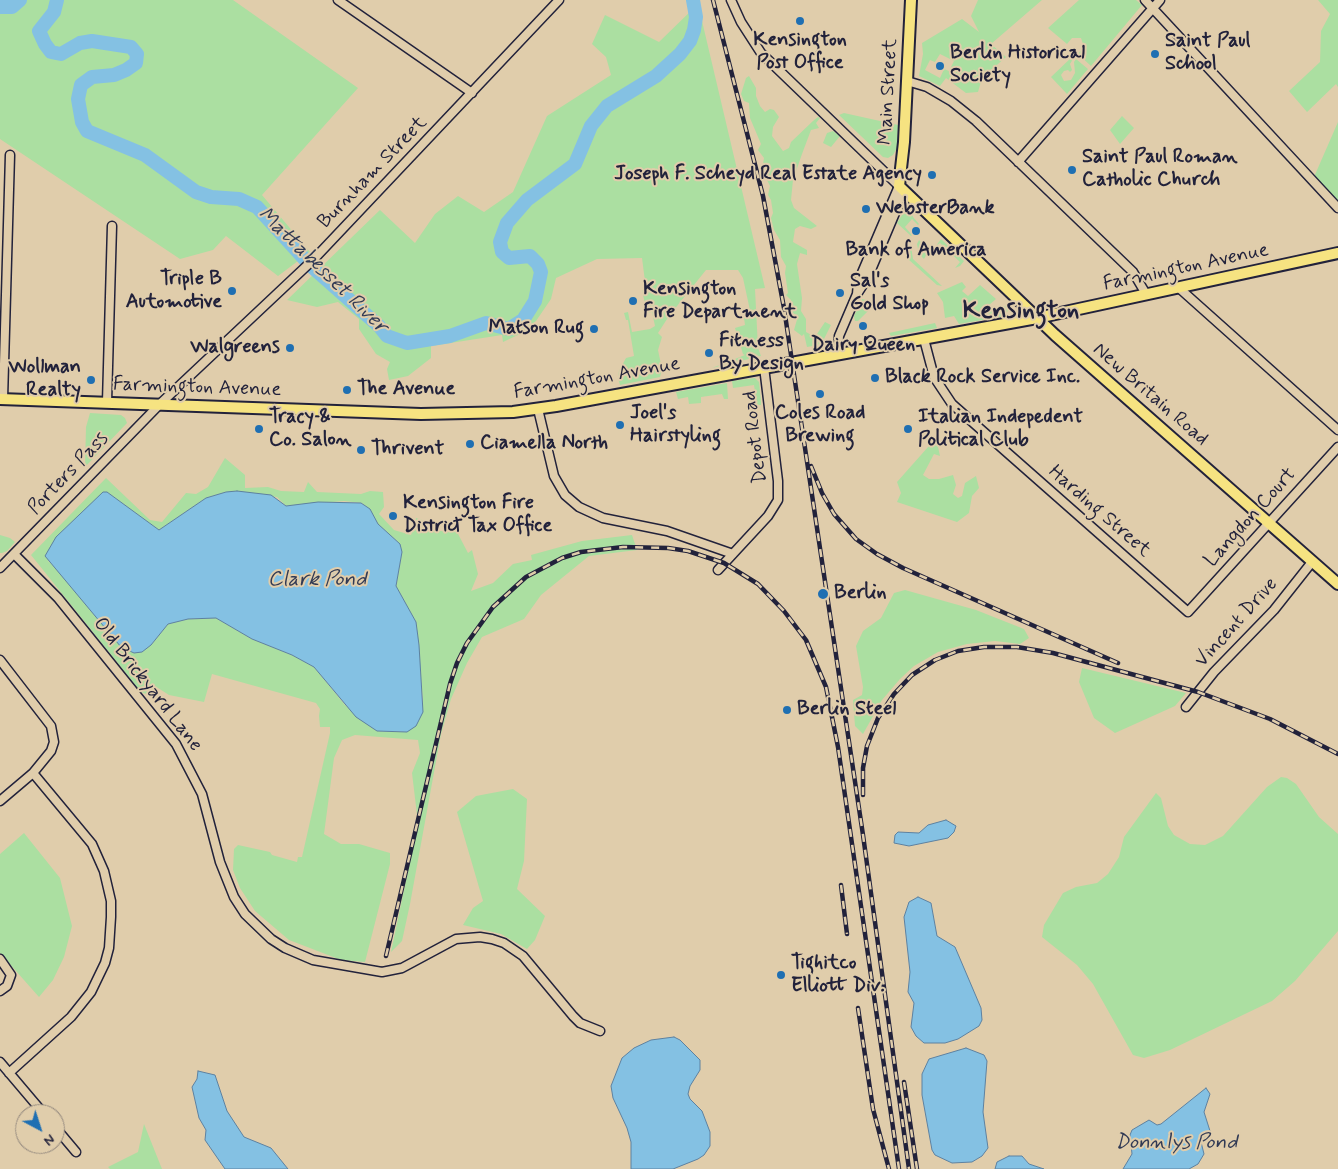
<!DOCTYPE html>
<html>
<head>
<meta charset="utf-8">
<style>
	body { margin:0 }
	#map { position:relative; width:1338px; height:1169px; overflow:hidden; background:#e0cdab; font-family:Mynerve,sans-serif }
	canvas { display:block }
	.north { position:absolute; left:15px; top:1104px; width:50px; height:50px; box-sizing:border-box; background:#e0cdab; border:1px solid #94897e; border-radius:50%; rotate:140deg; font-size:14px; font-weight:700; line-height:20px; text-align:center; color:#22223b }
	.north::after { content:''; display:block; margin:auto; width:18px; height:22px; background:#1f6fb2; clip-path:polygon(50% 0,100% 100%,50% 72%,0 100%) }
</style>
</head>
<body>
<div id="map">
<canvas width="1338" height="1169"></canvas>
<div class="north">N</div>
</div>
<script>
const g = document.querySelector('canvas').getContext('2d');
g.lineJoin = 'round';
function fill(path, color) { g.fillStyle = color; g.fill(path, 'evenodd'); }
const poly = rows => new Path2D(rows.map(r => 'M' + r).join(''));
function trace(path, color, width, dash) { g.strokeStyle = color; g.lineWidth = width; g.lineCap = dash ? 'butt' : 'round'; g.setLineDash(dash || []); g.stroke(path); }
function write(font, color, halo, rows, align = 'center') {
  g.font = font + ' Mynerve,sans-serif'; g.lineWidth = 4; g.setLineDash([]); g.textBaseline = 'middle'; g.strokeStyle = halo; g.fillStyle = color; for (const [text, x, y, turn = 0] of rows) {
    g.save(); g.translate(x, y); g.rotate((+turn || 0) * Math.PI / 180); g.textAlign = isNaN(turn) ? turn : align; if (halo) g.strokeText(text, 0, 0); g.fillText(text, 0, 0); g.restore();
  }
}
fill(poly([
	[0,0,233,0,358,88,262,195,310,252,278,276,226,236,213,250,180,259,0,139],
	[978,0,1042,0,991,44,1006,57,982,78,978,92,966,93,946,78,940,86,919,76,923,54,922,43,962,19,979,32,971,16],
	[940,54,954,61,949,71,944,69,940,78,925,70,930,60,935,62],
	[1079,0,1136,0,1142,5,1091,66,1078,54,1084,47,1081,38,1072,38,1067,44,1048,28],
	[1318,0,1338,0,1338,87,1336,84,1307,112,1289,91,1320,62,1321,31,1330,14],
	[698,4,765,288,755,289,758,348,761,356,712,368,745,355,743,354,735,328,745,325,744,318,751,315,743,278,738,270,706,270,669,316,658,333,662,337,658,350,662,369,660,377,620,385,618,378,619,371,626,358,634,356,628,320,626,320,624,313,628,312,632,332,650,329,655,326,652,312,647,313,642,290,646,289,642,258,597,259,556,278,551,299,536,321,520,334,503,342,502,335,431,346,431,358,408,376,389,380,387,369,390,362,376,354,359,329,359,319,338,302,317,307,287,300,380,210,415,243,435,214,458,196,484,212,513,192,547,116,611,75,606,57,592,44,605,15,659,42],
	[1073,56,1074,57,1070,64,1072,70,1070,72,1068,70,1064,71,1061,75,1064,81,1071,80,1075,73,1074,62,1076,59,1088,69,1067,94,1051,77],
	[749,76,756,88,756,96,760,106,765,112,770,109,774,110,779,117,773,127,772,136,783,151,789,148,791,142,813,121,818,117,820,118,816,123,819,128,811,130,802,154,793,180,791,200,794,208,817,226,811,229,800,226,795,229,793,242,807,250,807,255,800,253,797,264,802,298,801,311,806,319,806,332,815,337,825,322,831,325,824,339,818,345,807,347,804,334,802,336,794,330,798,316,793,313,791,300,786,295,788,293,785,273,786,266,781,257,780,240,774,230,771,218,773,213,771,200,768,195,770,186,762,170,764,158,758,150,761,144,750,118,749,103,744,101,741,94,746,78],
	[844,113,898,125,897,148,893,155,888,158,883,157,839,115],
	[1122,116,1134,128,1120,144,1110,130],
	[1338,122,1338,202,1314,177],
	[833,131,840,136,831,147,823,143,827,133],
	[907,207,913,212,913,217,919,224,918,225,912,219,905,227,912,235,911,236,897,223],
	[941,239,964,261,960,266,955,268,960,262,940,243,936,246],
	[919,240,924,245,928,252,924,259,919,254,917,244],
	[908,245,911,246,913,259,942,286,937,285,908,259,910,256,903,250],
	[962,282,966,287,962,291,968,296,980,285,996,299,989,305,997,313,1007,304,1009,307,1008,311,1000,317,959,324,954,316,945,318,943,302,937,293],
	[862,299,878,303,878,305,872,307,858,321,855,321,854,316],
	[935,323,937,328,891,336,889,333],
	[755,378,759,382,761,402,761,405,757,405,754,385,733,388,732,381],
	[727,383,728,399,724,399,722,394,701,397,701,403,689,404,688,397,678,399,676,392],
	[90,413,121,415,125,418,127,423,85,467,86,427],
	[936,438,940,456,934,454,923,475,929,479,939,479,953,475,956,485,953,494,958,498,962,496,965,483,976,476,979,488,972,496,969,513,957,522,897,502,901,493,897,482],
	[225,458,245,475,245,488,268,487,281,491,304,492,308,482,317,492,361,494,370,491,383,492,384,507,379,514,394,530,411,535,416,518,425,521,424,530,457,532,468,553,472,550,478,574,471,591,493,583,513,564,532,560,531,555,582,541,632,535,637,550,589,556,541,595,524,619,482,637,467,663,451,699,441,734,410,904,402,941,391,952,418,823,412,773,420,753,418,740,355,735,342,740,334,758,324,834,341,844,359,844,390,853,390,864,365,962,341,960,289,940,255,911,240,888,233,870,234,849,238,845,270,852,272,855,297,862,298,857,302,857,330,733,330,727,320,727,319,716,320,709,316,703,212,674,204,702,169,695,158,688,149,695,141,692,31,555,106,478,150,520,162,522,186,493,196,494,208,487],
	[103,492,107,492,159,530,206,498,226,492,277,497,286,506,344,501,362,503,370,510,378,524,400,544,402,552,396,586,416,622,423,701,407,732,377,731,345,705,314,667,292,655,252,639,216,618,188,619,168,624,151,645,134,653,121,647,54,566,48,561],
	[0,535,10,538,15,542,7,551,2,553,0,553],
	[905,590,976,610,1024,629,1029,638,1020,644,995,641,967,644,938,652,914,666,900,679,882,700,863,734,855,726,853,700,862,695,863,687,856,646,863,631,881,618,894,593],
	[1082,668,1186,693,1175,706,1115,733,1094,718,1079,682],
	[1281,777,1287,778,1296,784,1319,817,1338,834,1338,931,1295,981,1272,1001,1170,1050,1144,1058,1133,1055,1093,984,1077,965,1042,937,1044,925,1063,893,1076,887,1097,883,1108,874,1119,857,1124,837,1156,793,1161,798,1168,826,1174,835,1190,844,1205,845,1223,836,1267,787],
	[513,789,527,799,524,861,517,889,545,916,535,940,527,949,501,934,463,925,473,908,483,901,457,812,476,796],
	[24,833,60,878,72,926,64,957,53,980,39,997,0,953,0,854],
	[144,1124,162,1169,110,1169,108,1167,138,1152]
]), '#abdfa1');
const water = poly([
	[237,491,271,495,286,506,318,502,361,503,370,509,378,524,400,544,402,552,396,586,416,622,419,645,423,712,416,726,407,732,377,731,356,717,314,667,292,655,252,639,216,618,188,619,168,624,151,645,142,652,134,653,121,647,45,556,56,537,103,492,107,492,159,530,206,498,226,492,237,491],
	[946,820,956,826,954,832,948,838,909,846,894,843,895,835,898,832,919,833,928,825,946,820],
	[918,897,931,903,937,936,955,947,981,1008,982,1020,979,1026,958,1039,945,1043,924,1043,916,1036,911,1027,914,1003,908,992,910,972,904,917,909,902,918,897],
	[674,1037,680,1040,700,1060,700,1070,690,1086,688,1094,690,1099,702,1111,710,1132,710,1146,704,1155,698,1159,673,1169,631,1169,631,1142,627,1128,613,1098,611,1086,622,1058,634,1048,651,1040,674,1037],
	[966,1048,984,1055,987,1061,983,1112,988,1148,982,1156,972,1162,952,1163,935,1155,932,1150,922,1095,922,1074,929,1059,966,1048],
	[198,1071,215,1075,227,1111,244,1137,271,1148,288,1169,225,1169,205,1140,206,1130,199,1118,192,1087,197,1079,198,1071],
	[1206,1088,1210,1094,1204,1112,1210,1131,1201,1142,1204,1154,1198,1164,1189,1169,1123,1169,1132,1154,1130,1135,1132,1130,1149,1120,1157,1125,1161,1124,1206,1088],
	[1009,1156,1022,1156,1029,1164,1044,1169,995,1169,997,1162,1009,1156]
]);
fill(water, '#84c1e3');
trace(water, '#5d81a0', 1);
trace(poly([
	[57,0,54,12,39,31,45,44,51,52,61,54,80,43,92,41,131,47,137,54,136,63,126,70,114,75,92,77,81,85,78,99,82,122,87,131,145,155,196,192,211,197,239,199,257,207,310,265,379,326,387,336,407,343,450,336,486,323,509,329,523,320,535,301,541,272,538,264,530,256,509,258,502,252,500,242,507,223,527,200,575,164,591,126,607,106,656,76,680,54,690,41,694,30,696,17,693,0],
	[0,7,12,7,20,0]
]), '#84c1e3', 14);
const minor = poly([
	[338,0,472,93],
	[731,0,741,22,761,53,899,186],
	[1145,0,1338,208],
	[907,81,927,87,951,101,976,121,1133,272,1146,294],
	[1018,162,1160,0],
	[1179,288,1338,430],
	[857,294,858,282,899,186],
	[924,339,934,377,952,404,1188,612,1338,447],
	[838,354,839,336,857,294,868,277,898,206,899,186],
	[3,399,10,155],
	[107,402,112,226],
	[538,409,554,476,565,495,579,507,603,518,667,531,733,554],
	[14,554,58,598,176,744,202,794,220,862,234,897,245,914,271,939,285,948,313,960,382,972,402,968,456,939,480,937,492,939,504,943,523,956,573,1016,580,1023,600,1031],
	[0,568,161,403,314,259,559,0],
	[718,570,768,516,778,500,778,481,764,367],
	[0,660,51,726,54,742,51,751,33,773,92,844,104,871,111,901,111,917,109,948,105,963,91,992,71,1017,9,1073],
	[1186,707,1214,672,1274,610,1312,562],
	[0,801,33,773],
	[0,959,11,975,7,986,0,991],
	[0,1062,44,1114],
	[55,1127,76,1152]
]);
const major = poly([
	[911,0,904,142,899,186,1055,335,1338,584],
	[0,399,421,414,513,412,556,406,1037,318,1338,253]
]);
trace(minor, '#22223b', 11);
trace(major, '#22223b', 14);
trace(minor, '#e0cdab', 8);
trace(major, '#f6e381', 10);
const rail = poly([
	[713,0,763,196,784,308,863,835,909,1169],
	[811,466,822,493,834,514,856,539,877,554,903,568,1118,663],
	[863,795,863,768,867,746,878,718,894,694,912,675,935,660,958,651,984,647,1017,647,1053,653,1198,692,1270,719,1338,754],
	[841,885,847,934],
	[386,956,450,684,457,663,467,643,493,607,526,577,562,558,581,552,623,547,668,548,688,551,724,563,758,584,784,611,806,640,826,687,838,747,899,1169],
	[858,1008,873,1109,889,1169],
	[904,1082,917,1169]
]);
trace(rail, '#22223b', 4.5);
trace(rail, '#e0cdab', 2.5, [8]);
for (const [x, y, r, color] of [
	[800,21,5,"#1f6fb2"],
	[1155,54,5,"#1f6fb2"],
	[940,66,5,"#1f6fb2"],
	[1072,170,5,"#1f6fb2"],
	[932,175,5,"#1f6fb2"],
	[866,209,5,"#1f6fb2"],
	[916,231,5,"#1f6fb2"],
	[232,291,5,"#1f6fb2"],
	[840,293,5,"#1f6fb2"],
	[633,301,5,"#1f6fb2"],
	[863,326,5,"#1f6fb2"],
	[594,329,5,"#1f6fb2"],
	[290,348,5,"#1f6fb2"],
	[709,353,5,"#1f6fb2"],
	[875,378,5,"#1f6fb2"],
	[91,380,5,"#1f6fb2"],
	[347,390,5,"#1f6fb2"],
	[820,394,5,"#1f6fb2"],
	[620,425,5,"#1f6fb2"],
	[259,429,5,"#1f6fb2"],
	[908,429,5,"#1f6fb2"],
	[470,444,5,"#1f6fb2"],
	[361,450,5,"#1f6fb2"],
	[393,516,5,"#1f6fb2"],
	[823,594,6,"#1f6fb2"],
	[787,710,5,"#1f6fb2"],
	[781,975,5,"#1f6fb2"]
]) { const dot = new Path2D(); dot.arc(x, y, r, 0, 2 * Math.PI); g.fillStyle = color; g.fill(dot); trace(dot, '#e0cdab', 2); }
write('bold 20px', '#22223b', '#e0cdab', [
	["Kensington",800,41,"center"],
	["Post Office",800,64,"center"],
	["Saint Paul",1165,42],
	["School",1165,65],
	["Berlin Historical",950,54],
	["Society",950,77],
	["Saint Paul Roman",1082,158],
	["Catholic Church",1082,181],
	["Joseph F. Scheyd Real Estate Agency",922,175,"right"],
	["WebsterBank",876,209],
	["Bank of America",916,251,"center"],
	["Triple B",222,280,"right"],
	["Automotive",222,303,"right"],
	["Sal's",850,282],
	["Gold Shop",850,305],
	["Kensington",643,290],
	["Fire Department",643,313],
	["Matson Rug",584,329,"right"],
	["Fitness",719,342],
	["By Design",719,365],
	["Dairy Queen",863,346,"center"],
	["Walgreens",280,348,"right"],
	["Wollman",81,368,"right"],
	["Realty",81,391,"right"],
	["Black Rock Service Inc.",885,378],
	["The Avenue",357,390],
	["Joel's",630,414],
	["Hairstyling",630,437],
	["Coles Road",820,414,"center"],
	["Brewing",820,437,"center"],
	["Tracy &",269,418],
	["Co. Salon",269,441],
	["Italian Indepedent",918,418],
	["Political Club",918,441],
	["Ciamella North",480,444],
	["Thrivent",371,450],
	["Kensington Fire",403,504],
	["District Tax Office",403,527],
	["Berlin",834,594],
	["Berlin Steel",797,710],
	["Tighitco",791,964],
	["Elliott Div.",791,987]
], 'left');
write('20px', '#22223b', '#e0cdab', [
	["Main Street",889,92,-87],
	["Burnham Street",373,173,-46],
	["Farmington Avenue",1186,268,-12],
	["Farmington Avenue",597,379,-10],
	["Farmington Avenue",197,388,2],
	["New Britain Road",1150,395,41],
	["Depot Road",756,437,-97],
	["Porters Pass",69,474,-46],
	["Harding Street",1099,512,41],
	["Langdon Court",1251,518,-48],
	["Vincent Drive",1237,623,-48],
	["Old Brickyard Lane",147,685,52]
]);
write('italic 21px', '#313a54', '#e0cdab', [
	["Mattabesset River",322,271,44],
	["Clark Pond",317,581],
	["Donnlys Pond",1176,1144]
]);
write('bold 25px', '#22223b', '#e0cdab', [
	["Kensington",1021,312]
]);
</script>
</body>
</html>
